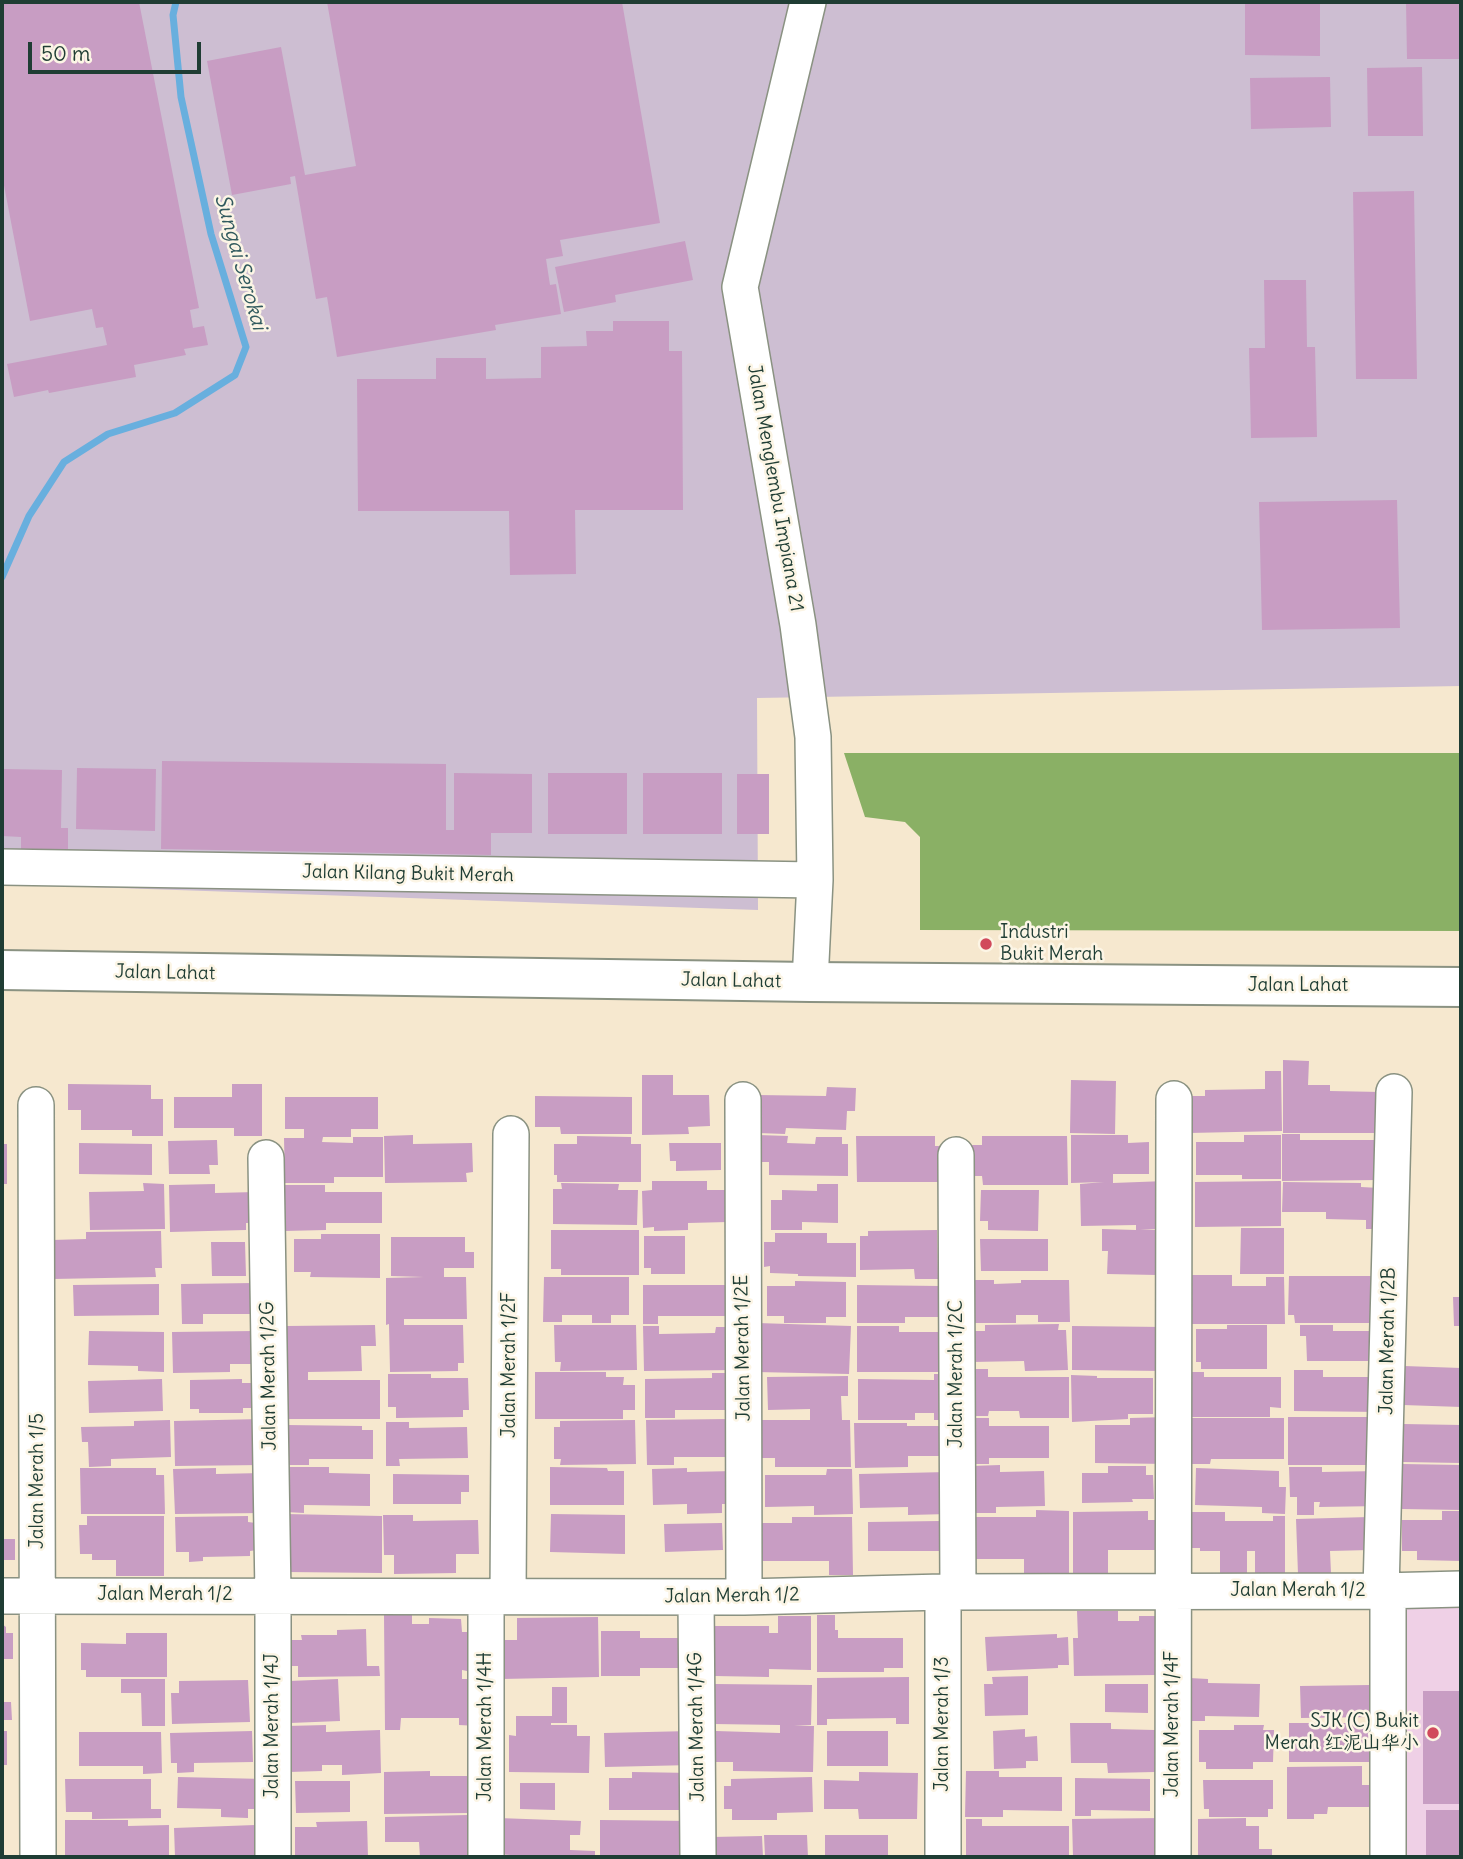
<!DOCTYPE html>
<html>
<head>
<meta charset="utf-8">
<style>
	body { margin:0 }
	#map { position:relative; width:1463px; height:1859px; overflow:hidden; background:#f6e8cf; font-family:Delius,sans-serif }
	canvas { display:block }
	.frame { position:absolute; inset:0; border:4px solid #1f3d34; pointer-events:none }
	.scale { position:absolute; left:28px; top:42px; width:173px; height:32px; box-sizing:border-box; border:4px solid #1f3d34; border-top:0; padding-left:9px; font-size:21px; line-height:24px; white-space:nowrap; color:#1f3d34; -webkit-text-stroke:5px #fcf5e5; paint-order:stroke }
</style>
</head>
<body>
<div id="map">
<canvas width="1463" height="1859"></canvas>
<div class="frame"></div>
<div class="scale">50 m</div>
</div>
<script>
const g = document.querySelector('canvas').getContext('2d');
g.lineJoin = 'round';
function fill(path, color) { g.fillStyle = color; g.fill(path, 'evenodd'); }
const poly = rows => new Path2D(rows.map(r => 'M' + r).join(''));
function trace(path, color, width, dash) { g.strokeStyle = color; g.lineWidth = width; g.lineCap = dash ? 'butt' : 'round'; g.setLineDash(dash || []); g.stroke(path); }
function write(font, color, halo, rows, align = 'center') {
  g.font = font + ' Delius,"LXGW WenKai TC",sans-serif'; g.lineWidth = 5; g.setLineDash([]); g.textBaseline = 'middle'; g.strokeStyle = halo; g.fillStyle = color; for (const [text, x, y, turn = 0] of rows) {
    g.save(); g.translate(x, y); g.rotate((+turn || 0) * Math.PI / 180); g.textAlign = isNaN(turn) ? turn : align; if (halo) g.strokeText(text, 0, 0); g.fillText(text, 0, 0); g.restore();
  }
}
fill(poly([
	[1461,1607,1461,1857,1403,1857,1405,1608]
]), '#efd0e6');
fill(poly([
	[2,2,1461,2,1461,686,757,698,758,910,2,884]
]), '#cdbed2');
fill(poly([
	[844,753,1461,753,1461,931,920,930,920,837,905,822,865,817]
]), '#8ab065');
trace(poly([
	[2,577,29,516,64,462,108,434,175,413,235,375,246,347,211,234,181,97,173,15,176,2]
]), '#68afde', 7);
fill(poly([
	[2,2,139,2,199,308,190,310,193,328,204,326,208,345,184,349,186,355,134,365,136,377,49,393,48,390,14,397,7,364,107,345,103,327,96,328,92,309,30,321,2,175],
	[327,2,622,2,660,223,560,240,563,256,546,259,550,285,556,284,561,314,495,325,496,330,337,357,327,297,316,299,295,176,290,177,291,184,232,195,207,61,281,47,305,175,356,166],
	[1245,2,1320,2,1320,56,1245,55],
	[1406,2,1461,2,1461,59,1407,59],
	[1422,67,1423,136,1368,136,1367,68],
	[1330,77,1331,127,1251,129,1250,78],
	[1414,191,1417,379,1356,379,1353,192],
	[685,241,693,280,615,295,616,302,564,312,555,267],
	[1264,280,1306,280,1307,347,1315,347,1317,437,1251,438,1249,348,1265,348],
	[613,321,669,321,669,351,682,351,683,510,575,510,576,574,510,575,509,511,358,511,357,379,436,379,436,358,486,358,486,379,541,378,541,347,587,346,586,331,613,331],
	[1397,500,1400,628,1262,630,1259,502],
	[162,761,446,764,446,830,454,830,454,773,532,774,532,833,491,833,491,855,161,849],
	[77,768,156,769,155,831,76,829],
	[2,769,62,770,61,828,68,828,68,851,21,849,21,837,2,836],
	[548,773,627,773,627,834,548,834],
	[643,773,722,773,722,834,643,834],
	[737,774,769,774,769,834,737,834],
	[1283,1060,1309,1061,1308,1085,1330,1085,1330,1091,1381,1092,1381,1133,1283,1133],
	[1265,1071,1281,1071,1282,1131,1189,1133,1189,1096,1205,1096,1205,1090,1265,1089],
	[642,1075,673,1075,673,1095,709,1095,710,1126,688,1127,689,1134,642,1135],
	[1071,1080,1116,1081,1115,1134,1070,1133],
	[68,1084,151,1085,151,1099,163,1099,163,1136,132,1136,132,1130,81,1130,81,1110,68,1110],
	[232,1084,262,1084,262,1136,234,1136,234,1128,174,1128,174,1097,232,1097],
	[827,1087,856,1088,855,1111,847,1111,846,1130,786,1128,785,1134,758,1133,758,1095,826,1096],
	[535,1096,632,1097,632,1134,561,1134,560,1127,535,1127],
	[285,1097,378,1097,378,1129,351,1129,351,1137,323,1137,322,1142,353,1143,353,1137,383,1137,383,1177,334,1177,334,1183,285,1183,284,1138,304,1138,304,1129,285,1129],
	[1282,1134,1300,1134,1300,1140,1380,1140,1380,1180,1282,1181],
	[413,1135,413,1144,472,1143,473,1172,466,1173,467,1182,385,1183,384,1136],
	[758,1135,788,1136,787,1143,815,1144,816,1137,842,1137,842,1144,848,1144,848,1176,769,1175,769,1162,758,1162],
	[1071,1135,1128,1135,1128,1143,1149,1142,1149,1174,1113,1174,1113,1183,1166,1181,1168,1229,1140,1229,1158,1230,1157,1275,1107,1274,1108,1251,1102,1251,1102,1229,1136,1230,1136,1225,1081,1226,1080,1184,1104,1182,1071,1183],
	[1244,1135,1281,1135,1281,1179,1242,1179,1242,1175,1196,1175,1196,1142,1244,1142],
	[577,1136,631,1137,631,1144,641,1144,641,1182,557,1182,557,1175,554,1175,554,1144,577,1144],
	[856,1136,935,1136,935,1146,949,1146,950,1182,857,1182],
	[982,1136,1067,1136,1068,1185,983,1185,982,1176,968,1176,968,1145,982,1145],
	[217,1140,218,1165,209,1165,210,1174,169,1174,168,1141],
	[79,1143,152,1144,152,1175,79,1174],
	[669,1143,721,1143,721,1170,676,1171,676,1161,670,1161],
	[2,1144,7,1144,7,1184,2,1184],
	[652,1181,707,1181,707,1190,727,1190,728,1222,688,1223,688,1230,654,1231,654,1227,643,1228,642,1191,652,1190],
	[1281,1181,1281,1226,1195,1227,1195,1182],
	[1283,1182,1361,1183,1361,1187,1380,1188,1380,1229,1366,1229,1366,1220,1326,1219,1326,1212,1282,1212],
	[143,1183,164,1184,165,1229,90,1230,89,1192,144,1191],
	[561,1183,619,1184,618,1190,638,1190,637,1225,553,1224,553,1189,562,1189],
	[215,1184,215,1193,256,1192,256,1223,246,1223,246,1230,170,1232,169,1185],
	[817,1184,838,1184,838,1223,802,1222,802,1230,771,1230,771,1200,782,1200,782,1190,817,1191],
	[284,1185,325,1185,325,1192,382,1192,382,1223,326,1223,326,1230,284,1231],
	[2,1190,4,1190,4,1212,2,1212],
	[981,1190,1039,1190,1038,1231,988,1230,988,1221,980,1221],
	[1241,1228,1284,1228,1284,1274,1240,1274],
	[551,1230,639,1230,639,1275,561,1275,561,1269,551,1269],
	[937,1230,938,1279,915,1279,914,1269,860,1270,860,1236,868,1236,868,1231],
	[161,1231,162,1268,155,1268,156,1277,53,1279,52,1240,86,1239,86,1232],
	[775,1233,827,1233,827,1243,856,1243,856,1277,798,1276,798,1274,770,1273,770,1266,764,1267,764,1242,775,1242],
	[321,1234,380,1234,380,1278,310,1277,311,1272,294,1272,294,1239,321,1239],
	[644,1236,685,1236,685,1274,651,1274,651,1268,644,1268],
	[391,1237,465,1237,465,1252,474,1252,474,1268,444,1268,444,1277,466,1277,467,1319,404,1319,404,1325,463,1325,464,1363,458,1363,458,1371,390,1372,389,1324,386,1325,386,1278,424,1277,391,1276],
	[980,1239,1048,1239,1048,1271,981,1271],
	[211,1242,245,1242,246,1276,212,1276],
	[1185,1275,1232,1275,1232,1286,1266,1286,1266,1277,1284,1277,1285,1324,1185,1324],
	[1289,1276,1379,1276,1379,1323,1295,1323,1294,1315,1288,1315],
	[544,1277,629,1277,629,1315,611,1315,611,1323,592,1323,592,1315,562,1315,562,1322,543,1322],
	[972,1280,994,1280,994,1284,1021,1283,1021,1280,1069,1280,1070,1322,1038,1322,1038,1315,1016,1315,1016,1323,973,1323],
	[795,1281,846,1282,846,1317,826,1317,826,1323,784,1323,784,1316,767,1316,767,1286,795,1286],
	[254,1283,254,1314,203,1314,203,1324,182,1324,181,1284],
	[159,1284,159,1315,74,1316,73,1285],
	[643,1285,729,1285,729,1316,658,1316,658,1324,643,1324],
	[857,1285,940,1286,940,1317,905,1317,905,1323,857,1323],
	[1453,1297,1461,1297,1461,1326,1454,1326],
	[757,1323,851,1326,849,1374,756,1372],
	[1059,1324,1058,1330,1066,1330,1068,1370,1025,1371,1024,1361,972,1362,972,1331,985,1331,985,1325],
	[375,1325,376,1346,361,1346,362,1371,308,1372,308,1380,380,1380,380,1419,287,1419,287,1326],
	[554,1325,636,1325,637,1370,560,1371,561,1362,555,1362],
	[1227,1325,1267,1325,1267,1369,1201,1369,1201,1362,1196,1362,1196,1329,1227,1329],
	[1300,1325,1333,1325,1333,1331,1371,1331,1371,1361,1307,1361,1306,1336,1300,1336],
	[643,1326,659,1326,659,1334,715,1333,716,1327,734,1327,735,1370,644,1371],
	[857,1326,899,1326,899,1332,949,1332,949,1372,857,1372],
	[1072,1326,1165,1327,1165,1371,1072,1370],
	[89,1331,164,1332,164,1372,138,1371,138,1366,88,1365],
	[255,1331,256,1364,230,1364,230,1372,173,1373,172,1332],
	[1404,1366,1461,1368,1461,1407,1403,1405],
	[971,1369,988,1369,988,1377,1069,1377,1069,1418,1020,1418,1019,1411,989,1411,988,1416,971,1416],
	[1294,1370,1323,1370,1323,1377,1380,1377,1380,1412,1294,1411],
	[535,1372,606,1372,606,1377,624,1377,623,1385,635,1385,635,1410,623,1410,623,1419,535,1419],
	[1188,1372,1204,1372,1204,1377,1281,1377,1281,1408,1270,1407,1270,1417,1188,1417],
	[712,1373,735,1373,735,1410,675,1410,675,1418,645,1418,645,1379,712,1378],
	[388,1374,431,1374,431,1378,468,1378,469,1410,463,1410,463,1417,396,1418,396,1407,388,1407],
	[934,1374,949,1374,949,1420,934,1420,934,1413,915,1413,915,1420,858,1420,858,1379,934,1380],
	[1071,1375,1097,1376,1097,1378,1153,1378,1153,1414,1128,1414,1128,1419,1072,1422],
	[848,1376,848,1396,841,1396,842,1420,850,1420,851,1467,775,1467,775,1458,759,1458,758,1420,810,1420,810,1409,768,1410,767,1377],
	[162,1379,163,1411,89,1413,88,1381],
	[242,1379,242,1383,252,1383,252,1408,243,1408,243,1413,199,1413,199,1409,190,1409,190,1380],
	[1168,1417,1168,1464,1095,1463,1095,1425,1130,1425,1130,1418],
	[1288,1417,1380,1417,1380,1465,1288,1465],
	[969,1418,989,1418,989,1426,1049,1426,1049,1458,989,1458,989,1464,970,1464],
	[1189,1418,1284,1418,1284,1459,1211,1459,1210,1464,1189,1464],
	[261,1419,262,1465,175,1466,174,1421],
	[728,1419,728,1457,674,1457,674,1465,647,1465,646,1420],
	[170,1420,171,1457,111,1459,111,1466,89,1467,88,1442,82,1442,81,1427,134,1426,134,1421],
	[635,1420,636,1464,560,1465,561,1459,554,1459,554,1427,560,1427,560,1421],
	[386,1422,409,1422,409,1428,467,1427,468,1458,399,1459,400,1466,386,1466],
	[854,1423,907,1423,907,1426,941,1426,941,1456,908,1456,908,1467,855,1468],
	[1403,1424,1461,1425,1461,1463,1403,1462],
	[287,1425,362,1426,362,1430,373,1430,373,1459,309,1459,309,1465,287,1465],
	[1402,1464,1461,1465,1461,1510,1402,1509],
	[1000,1465,1000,1472,1044,1471,1045,1506,996,1507,996,1513,972,1513,971,1466],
	[1108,1466,1146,1466,1146,1475,1153,1475,1154,1499,1132,1499,1133,1502,1082,1503,1082,1473,1108,1473],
	[287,1467,329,1467,329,1473,370,1474,370,1506,304,1505,304,1513,286,1512],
	[550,1467,607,1468,608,1471,624,1471,624,1505,550,1505],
	[1289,1467,1322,1467,1322,1472,1380,1471,1380,1506,1319,1507,1320,1502,1314,1502,1314,1515,1297,1515,1297,1497,1290,1497],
	[80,1468,156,1468,156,1475,164,1475,165,1514,81,1514],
	[216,1468,216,1474,263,1473,263,1513,175,1514,173,1469],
	[687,1468,687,1472,735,1471,736,1504,722,1504,722,1513,687,1514,687,1504,653,1505,652,1469],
	[1196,1468,1279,1471,1279,1487,1286,1487,1285,1514,1262,1513,1262,1507,1195,1505],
	[827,1469,852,1469,853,1514,814,1515,814,1506,765,1507,765,1475,826,1475],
	[948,1472,949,1514,908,1515,908,1507,860,1508,859,1474],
	[393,1474,469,1475,469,1492,461,1492,461,1504,393,1504],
	[1036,1510,1069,1511,1069,1578,1024,1578,1024,1559,970,1559,970,1517,1036,1517],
	[1148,1511,1148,1520,1158,1520,1159,1550,1108,1550,1108,1575,1073,1575,1073,1512],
	[1442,1511,1461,1511,1461,1561,1417,1560,1417,1551,1402,1551,1402,1520,1442,1520],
	[1188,1512,1225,1512,1225,1521,1273,1521,1273,1516,1285,1516,1285,1577,1255,1577,1255,1551,1247,1551,1247,1577,1220,1577,1220,1551,1200,1551,1200,1548,1188,1548],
	[285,1514,382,1516,382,1573,287,1572],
	[551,1514,625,1515,625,1554,550,1552],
	[383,1515,413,1515,413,1521,478,1520,479,1554,456,1554,456,1573,394,1574,394,1555,384,1555],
	[87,1516,164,1516,164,1576,116,1576,116,1560,92,1560,92,1554,80,1554,79,1525,87,1525],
	[248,1516,248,1522,256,1523,257,1550,250,1551,250,1556,203,1557,203,1561,189,1562,189,1552,176,1552,175,1517],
	[792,1517,852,1517,853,1575,829,1575,829,1561,757,1561,757,1523,792,1523],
	[1369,1517,1370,1550,1330,1551,1331,1573,1298,1574,1296,1519],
	[940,1521,940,1551,868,1551,868,1522],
	[722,1523,723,1550,665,1552,664,1524],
	[2,1539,15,1539,15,1560,2,1560],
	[1077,1611,1118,1611,1118,1621,1139,1621,1139,1616,1164,1616,1164,1667,1156,1667,1156,1675,1074,1676,1073,1638,1078,1638],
	[384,1615,412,1615,412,1624,429,1624,429,1618,461,1619,462,1632,472,1632,472,1658,467,1657,467,1671,462,1670,462,1679,478,1679,478,1726,459,1725,459,1718,401,1718,400,1730,385,1730],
	[817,1615,835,1615,835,1630,838,1630,838,1638,903,1638,903,1668,884,1668,884,1672,817,1672],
	[778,1616,811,1616,811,1670,769,1669,769,1677,715,1676,715,1626,769,1626,769,1633,778,1633],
	[598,1617,599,1677,501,1679,500,1640,517,1640,517,1618],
	[2,1624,6,1627,6,1633,13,1633,13,1659,2,1659],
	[366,1629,367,1666,379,1666,380,1676,298,1677,298,1666,291,1666,291,1640,302,1640,301,1635,337,1635,337,1630],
	[601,1631,640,1631,640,1638,680,1638,680,1668,640,1668,640,1676,601,1676],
	[126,1633,167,1633,167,1677,86,1677,86,1670,81,1670,81,1643,126,1644],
	[1057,1634,1057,1638,1068,1637,1069,1665,1058,1665,1058,1668,987,1671,985,1637],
	[1028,1676,1028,1715,985,1716,984,1684,993,1684,992,1677],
	[909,1677,909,1724,896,1724,896,1718,827,1719,827,1725,817,1725,817,1678],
	[1189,1678,1208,1679,1208,1683,1260,1684,1259,1717,1205,1716,1205,1721,1188,1721],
	[121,1679,165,1679,165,1726,142,1726,141,1693,121,1693],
	[338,1679,340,1721,290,1723,289,1681],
	[248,1680,250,1722,172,1724,171,1693,179,1693,179,1681],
	[715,1684,812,1685,811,1725,794,1726,814,1726,813,1772,733,1771,733,1762,715,1762,716,1731,780,1733,780,1725,714,1724],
	[1105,1684,1148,1684,1148,1713,1105,1712],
	[1370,1685,1371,1717,1301,1718,1300,1686],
	[552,1687,567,1687,567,1723,551,1723,551,1725,577,1725,577,1736,590,1736,589,1773,509,1772,509,1735,516,1736,516,1716,552,1716],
	[1423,1691,1461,1691,1461,1804,1423,1804],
	[2,1702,11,1702,12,1720,2,1720],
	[1070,1723,1111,1723,1111,1729,1155,1730,1155,1772,1108,1773,1107,1763,1071,1763],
	[1289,1723,1370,1723,1371,1762,1289,1762],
	[326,1725,326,1732,380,1730,381,1773,342,1775,342,1765,322,1765,322,1771,289,1772,287,1726],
	[1234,1725,1264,1725,1263,1730,1274,1730,1273,1762,1253,1762,1253,1769,1206,1769,1206,1762,1199,1762,1199,1730,1234,1730],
	[1025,1729,1025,1737,1037,1736,1038,1761,1026,1761,1026,1768,994,1769,993,1731],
	[2,1731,7,1731,7,1765,2,1765],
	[252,1731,253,1762,194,1763,194,1772,177,1773,177,1763,171,1763,170,1733],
	[691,1731,692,1765,605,1767,604,1733],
	[827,1731,888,1731,888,1766,827,1766],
	[79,1732,161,1732,162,1773,143,1774,143,1766,79,1766],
	[1362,1766,1362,1785,1371,1785,1371,1807,1328,1807,1327,1814,1314,1814,1314,1819,1287,1819,1287,1767],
	[430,1771,430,1776,467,1776,468,1813,384,1814,384,1772],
	[966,1771,999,1771,999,1777,1062,1777,1062,1811,1003,1810,1003,1817,965,1817],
	[632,1772,693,1773,692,1810,609,1810,609,1778,632,1778],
	[859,1772,918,1773,917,1819,859,1819,858,1809,824,1809,824,1780,859,1781],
	[178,1777,265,1779,265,1809,248,1809,248,1818,221,1817,221,1809,177,1808],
	[812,1777,813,1812,777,1813,777,1820,732,1820,732,1809,724,1809,724,1786,731,1786,731,1779],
	[1075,1778,1150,1779,1150,1811,1091,1810,1091,1816,1075,1816],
	[65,1779,151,1779,151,1809,161,1809,161,1818,92,1819,92,1812,66,1812],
	[1203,1780,1273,1780,1273,1809,1268,1809,1268,1817,1209,1817,1209,1809,1204,1809],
	[295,1781,350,1781,350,1812,296,1813],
	[520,1783,555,1783,555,1810,520,1809],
	[1426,1810,1461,1810,1461,1857,1426,1857],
	[467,1815,468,1857,420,1857,419,1842,385,1842,385,1817],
	[498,1818,581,1821,580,1835,570,1835,570,1850,595,1851,595,1857,540,1857,496,1854],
	[1165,1818,1165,1857,1073,1857,1072,1819],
	[1246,1818,1246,1826,1259,1826,1259,1849,1272,1849,1272,1857,1198,1857,1198,1819],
	[966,1819,982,1819,982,1826,1069,1826,1069,1857,966,1857],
	[65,1820,128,1820,128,1826,169,1825,169,1857,65,1857],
	[600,1820,693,1821,693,1857,600,1856],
	[367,1821,368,1857,295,1857,295,1827,317,1827,316,1822],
	[255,1825,256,1857,175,1857,174,1828],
	[764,1835,807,1835,808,1857,765,1857],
	[825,1835,888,1835,888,1857,825,1857],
	[762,1836,763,1857,711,1857,711,1837]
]), '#c89dc3');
const minor = poly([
	[808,2,740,287,798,625,813,737,815,880,810,982],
	[2,867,815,880],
	[743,1100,744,1597],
	[36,1105,38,1857],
	[956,1155,958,1592],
	[266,1158,273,1595,273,1857],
	[1381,1591,1394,1092],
	[943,1592,943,1857],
	[2,1596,744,1597,943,1592,1381,1591,1461,1589],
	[508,1596,511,1134],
	[486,1597,486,1857],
	[696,1597,698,1857],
	[1173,1857,1174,1099],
	[1388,1857,1388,1591]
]);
const major = poly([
	[2,970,810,982,1461,987]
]);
trace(minor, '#8a9282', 38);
trace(major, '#8a9282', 42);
trace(minor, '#fff', 35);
trace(major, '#fff', 38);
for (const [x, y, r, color] of [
	[986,944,7,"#d1495b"],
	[1433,1733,7,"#d1495b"]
]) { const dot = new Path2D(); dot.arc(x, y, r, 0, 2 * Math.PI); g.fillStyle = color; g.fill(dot); trace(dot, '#fcf5e5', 2.5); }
write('19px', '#1f3d34', '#fcf5e5', [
	["Jalan Menglembu Impiana 21",775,488,80],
	["Jalan Kilang Bukit Merah",408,874,1],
	["Jalan Lahat",165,973,1],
	["Jalan Lahat",731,981,1],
	["Jalan Lahat",1298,986],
	["Jalan Merah 1/2B",1388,1341,-89],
	["Jalan Merah 1/2E",743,1348,-91],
	["Jalan Merah 1/2F",510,1365,-90],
	["Jalan Merah 1/2C",957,1374,-90],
	["Jalan Merah 1/2G",269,1376,-91],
	["Jalan Merah 1/5",38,1481,-90],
	["Jalan Merah 1/2",1298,1591],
	["Jalan Merah 1/2",165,1595],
	["Jalan Merah 1/2",732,1596,-1],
	["Jalan Merah 1/3",943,1724,-90],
	["Jalan Merah 1/4F",1173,1724,-90],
	["Jalan Merah 1/4J",273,1726,-90],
	["Jalan Merah 1/4H",486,1727,-90],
	["Jalan Merah 1/4G",697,1727,-91]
]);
write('19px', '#1f3d34', '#fcf5e5', [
	["Industri",1000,933],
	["Bukit Merah",1000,955],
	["SJK (C) Bukit",1419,1722,"right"],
	["Merah 红泥山华小",1419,1744,"right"]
], 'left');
write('italic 21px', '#315a5e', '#fcf5e5', [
	["Sungai Serokai",240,262,74]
]);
</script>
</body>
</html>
